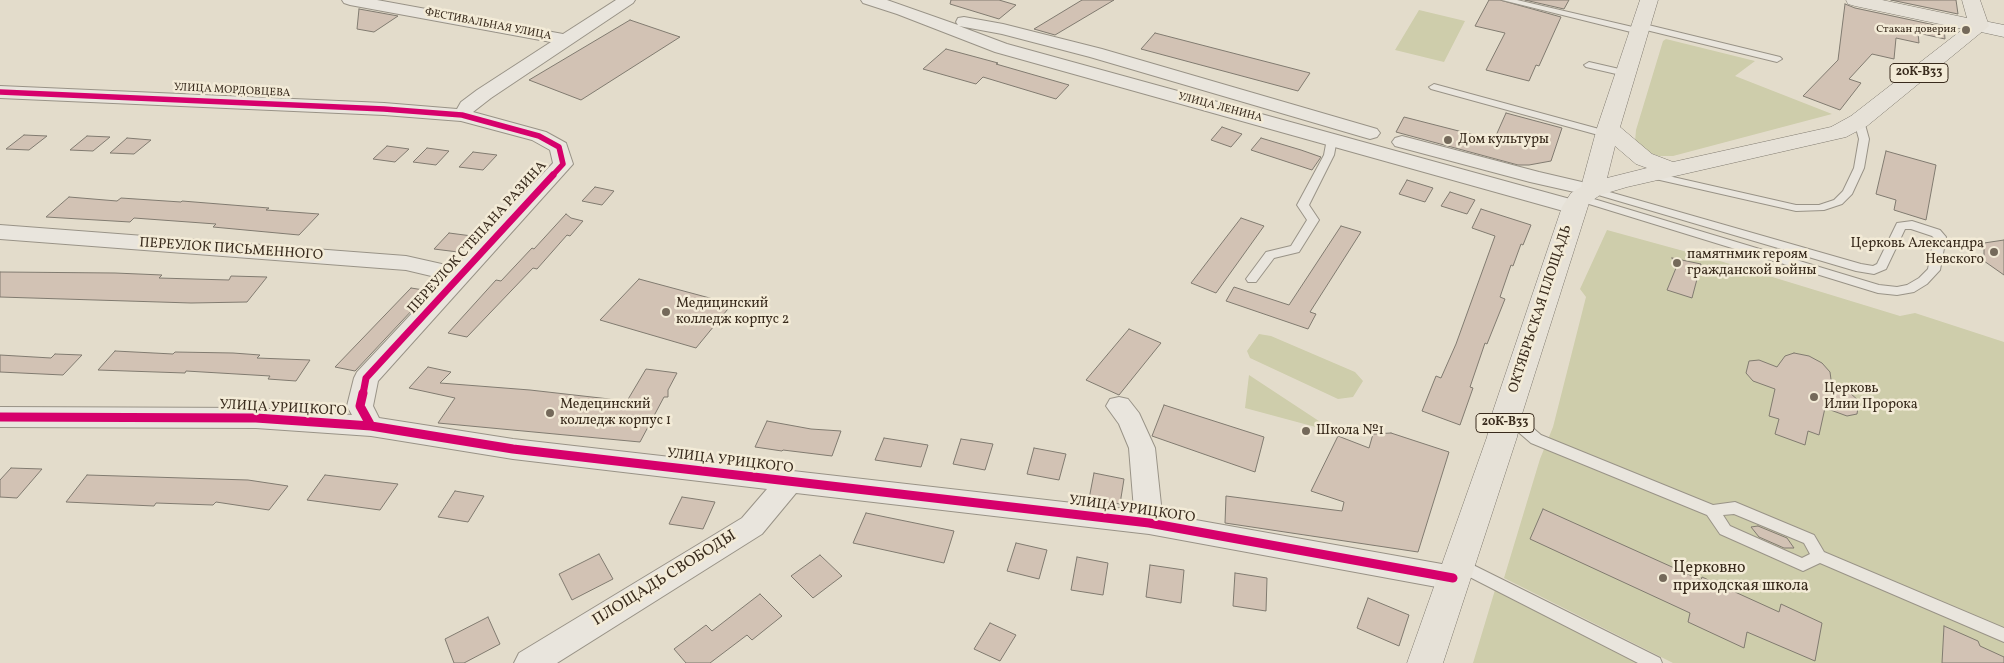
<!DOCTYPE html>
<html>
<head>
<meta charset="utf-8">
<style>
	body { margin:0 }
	canvas { display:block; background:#e3dccb }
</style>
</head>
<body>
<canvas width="2004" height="663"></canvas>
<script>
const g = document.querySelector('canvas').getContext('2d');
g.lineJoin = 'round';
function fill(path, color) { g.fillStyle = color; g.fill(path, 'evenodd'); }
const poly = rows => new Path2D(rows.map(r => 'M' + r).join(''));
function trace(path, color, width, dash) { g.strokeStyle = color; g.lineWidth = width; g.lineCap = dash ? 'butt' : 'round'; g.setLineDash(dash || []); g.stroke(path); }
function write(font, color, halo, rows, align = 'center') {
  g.font = font + ' Vollkorn,serif'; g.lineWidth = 5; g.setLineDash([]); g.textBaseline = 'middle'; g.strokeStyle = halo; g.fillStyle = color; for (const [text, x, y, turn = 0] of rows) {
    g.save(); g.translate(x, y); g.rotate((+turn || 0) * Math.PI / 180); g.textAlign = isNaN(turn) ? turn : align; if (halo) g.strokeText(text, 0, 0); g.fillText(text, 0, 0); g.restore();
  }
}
fill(poly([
	[1419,10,1465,21,1444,62,1395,50],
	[1666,39,1755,61,1735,76,1832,114,1673,156,1659,156,1647,152,1635,142,1636,130,1663,41],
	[1607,230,1720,261,1900,316,1915,313,2004,342,2004,663,1673,663,1504,578,1540,459,1553,427,1586,297,1580,289],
	[1259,334,1271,336,1355,372,1363,381,1353,397,1338,399,1250,358,1247,351],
	[1249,375,1328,427,1323,429,1245,408],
	[1495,590,1638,663,1473,663]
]), '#cecdab');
const building = poly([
	[951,0,999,0,1016,5,999,19,950,4,951,0],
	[1082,0,1114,0,1055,35,1034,29,1082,0],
	[1489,0,1500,0,1561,17,1539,66,1536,65,1529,81,1486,70,1505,33,1475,26,1489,0],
	[1525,0,1569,0,1564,9,1525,0],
	[1891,0,1956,0,1958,14,1891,0],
	[1845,4,1855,8,1944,27,1945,39,1918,33,1919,43,1896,38,1894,59,1872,54,1849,79,1861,83,1840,110,1803,96,1838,60,1845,4],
	[359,9,398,16,374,32,357,29,359,9],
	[630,20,680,37,581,100,529,80,630,20],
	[1155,33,1310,73,1298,91,1141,49,1155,33],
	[946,49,998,63,996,64,1069,85,1056,99,983,77,976,84,923,69,946,49],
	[1506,113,1562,128,1551,161,1529,165,1518,165,1396,132,1404,117,1494,140,1506,113],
	[1222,127,1242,134,1231,147,1211,140,1222,127],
	[24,135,47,136,29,150,6,149,24,135],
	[87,136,110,137,93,151,70,150,87,136],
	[127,138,151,140,134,154,110,153,127,138],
	[1261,138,1301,150,1321,157,1312,170,1251,150,1261,138],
	[387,146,409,149,395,162,373,159,387,146],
	[427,148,449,151,436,165,413,162,427,148],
	[1886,151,1936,165,1926,220,1894,210,1896,200,1876,194,1886,151],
	[473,152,497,155,483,170,459,167,473,152],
	[1407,180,1433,188,1425,202,1399,194,1407,180],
	[595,187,614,191,602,205,582,201,595,187],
	[1450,192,1475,200,1467,214,1441,206,1450,192],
	[69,197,117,201,121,198,181,202,182,201,269,208,266,210,319,214,299,235,213,227,216,224,134,218,130,222,46,217,69,197],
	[1481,209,1531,225,1523,245,1521,244,1513,266,1511,265,1500,297,1505,299,1487,344,1485,343,1470,387,1473,388,1460,425,1422,411,1436,376,1441,378,1456,344,1495,236,1472,228,1481,209],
	[566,214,571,218,583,221,570,236,567,235,537,269,533,268,467,337,448,333,496,280,501,281,532,248,534,249,566,214],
	[1241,218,1264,226,1216,293,1191,283,1241,218],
	[1341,226,1361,232,1310,312,1316,314,1308,329,1226,301,1234,287,1289,305,1341,226],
	[449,233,472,236,458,252,434,249,449,233],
	[2004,240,2004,275,1984,261,1984,243,2004,240],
	[1672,258,1701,264,1692,298,1667,290,1676,268,1672,258],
	[0,272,115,273,162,275,159,278,229,280,231,276,267,277,247,302,191,303,0,297,0,272],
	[639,279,732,304,696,348,600,320,639,279],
	[411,288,430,291,355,371,335,367,411,288],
	[1129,329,1161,343,1119,395,1086,380,1129,329],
	[115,351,173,354,175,352,233,353,260,355,257,358,310,360,296,381,268,379,270,376,186,371,185,373,98,370,115,351],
	[1794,353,1809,356,1822,363,1830,372,1832,387,1850,393,1859,401,1857,414,1847,416,1825,408,1819,435,1808,431,1805,445,1775,434,1779,419,1769,416,1775,389,1753,381,1746,373,1749,361,1759,360,1777,367,1785,356,1794,353],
	[55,354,82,355,63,375,0,372,0,355,51,358,55,354],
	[428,367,451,372,440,383,530,390,627,401,646,369,677,373,668,390,668,397,664,397,640,442,438,423,455,398,409,388,428,367],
	[1164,405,1264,437,1255,472,1152,436,1164,405],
	[767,421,811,429,841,431,832,456,783,450,782,451,755,447,767,421],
	[1391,433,1449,452,1418,552,1225,523,1226,496,1342,511,1344,502,1311,491,1338,436,1369,448,1373,434,1391,433],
	[884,438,928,445,921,467,875,460,884,438],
	[961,439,993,444,985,470,953,464,961,439],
	[1034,448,1066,454,1059,480,1027,474,1034,448],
	[11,468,42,469,17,498,0,497,0,480,11,468],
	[1094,473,1124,479,1120,504,1089,499,1094,473],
	[87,475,248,480,288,486,269,510,216,502,213,505,156,503,154,506,66,502,87,475],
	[325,475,398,484,380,510,307,500,325,475],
	[455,491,484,496,468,522,438,517,455,491],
	[682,497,715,502,703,529,669,524,682,497],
	[1543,509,1701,580,1702,577,1779,612,1781,604,1822,623,1815,661,1747,632,1744,648,1688,622,1690,613,1530,539,1543,509],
	[866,513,954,531,944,563,853,543,866,513],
	[1758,526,1787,538,1794,548,1784,548,1759,537,1751,527,1758,526],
	[1016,543,1047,550,1039,579,1007,571,1016,543],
	[599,554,613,579,572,600,559,574,599,554],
	[820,555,842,576,813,598,791,576,820,555],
	[1077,557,1108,563,1103,595,1071,590,1077,557],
	[1150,565,1184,570,1181,603,1146,597,1150,565],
	[1235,573,1267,578,1266,611,1233,606,1235,573],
	[760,594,782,616,752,640,747,635,710,663,686,663,674,649,706,625,712,631,760,594],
	[1368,598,1409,615,1399,646,1357,628,1368,598],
	[488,617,500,644,464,663,454,663,445,639,488,617],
	[990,623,1016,635,1000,661,974,649,990,623],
	[1944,626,1978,641,1980,646,2004,657,2004,663,1942,663,1944,626]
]);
fill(building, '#d2c2b4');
trace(building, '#817b70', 1);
const lane = poly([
	[1502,0,1517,0,1637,28,1637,24,1640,23,1780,57,1782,59,1777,62,1642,29,1642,33,1639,34,1502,0],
	[1589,62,1628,71,1630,73,1625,76,1586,67,1584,65,1589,62],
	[1434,84,1610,132,1611,134,1610,136,1602,136,1431,89,1429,87,1434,84],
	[1859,118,1864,121,1869,139,1864,168,1852,194,1842,204,1824,210,1796,211,1651,178,1646,175,1651,172,1796,205,1819,205,1834,200,1843,191,1854,168,1859,139,1854,121,1859,118],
	[1332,136,1337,139,1334,155,1309,205,1319,220,1299,252,1274,258,1256,282,1248,282,1246,279,1266,252,1291,246,1307,220,1297,205,1324,155,1327,139,1332,136],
	[1592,187,1861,264,1873,266,1877,264,1897,223,1912,221,1940,230,1946,237,1940,270,1927,284,1914,292,1897,295,1878,293,1576,200,1575,198,1580,195,1584,196,1879,285,1897,287,1907,285,1919,278,1928,269,1934,238,1932,236,1911,229,1905,229,1886,269,1874,274,1856,271,1588,192,1587,190,1588,188,1592,187],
	[1507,409,1512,410,1541,435,1713,505,1735,502,1814,535,1824,552,2004,628,2004,642,1820,563,1803,571,1720,534,1707,515,1531,443,1502,418,1500,414,1502,410,1507,409],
	[1734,514,1804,543,1810,554,1802,558,1730,526,1723,515,1734,514],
	[1459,558,1660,658,1662,663,1638,663,1454,569,1451,564,1454,559,1459,558]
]);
const street = poly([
	[342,0,377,0,563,34,616,0,635,0,633,3,491,98,473,112,546,132,566,143,573,164,378,381,373,406,379,418,513,439,1134,510,1129,448,1119,424,1106,406,1110,399,1119,397,1128,399,1139,413,1155,448,1162,514,1453,566,1463,569,1468,578,1463,587,1453,590,1149,534,796,493,762,534,557,663,514,663,519,653,742,518,767,489,513,459,371,436,256,428,0,427,0,407,256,408,352,415,347,406,354,378,357,372,444,279,406,270,0,239,0,225,406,256,455,267,553,163,550,150,532,140,461,121,384,115,0,98,0,86,384,103,457,109,461,102,477,90,551,42,350,5,344,3,342,0],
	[861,0,887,0,958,25,956,22,958,18,964,17,1003,24,1102,49,1377,129,1380,133,1377,137,1370,139,1363,137,1090,57,1002,34,959,26,1007,44,1581,202,1584,207,1581,212,1574,213,1567,212,995,52,897,14,863,3,861,0],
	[1402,136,1539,172,1599,186,1602,190,1599,194,1592,196,1530,182,1395,146,1392,142,1395,138,1402,136]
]);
const secondary = poly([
	[1979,20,2004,25,2004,37,1972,30,1969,26,1972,22,1979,20]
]);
const primary = poly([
	[1640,0,1658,0,1620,127,1652,154,1673,162,1831,127,1851,116,1963,29,1855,6,1848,4,1846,0,1882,0,1967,18,1962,0,1980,0,1989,26,1867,126,1846,137,1627,187,1600,195,1589,203,1522,414,1517,437,1443,663,1407,663,1487,437,1492,414,1562,207,1571,193,1581,187,1597,128,1640,0],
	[1615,146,1636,164,1647,168,1607,178,1615,146]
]);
trace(lane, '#999387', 2);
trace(street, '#999387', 2);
trace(secondary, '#817b70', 1);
trace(primary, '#817b70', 1);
fill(lane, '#e9e5dd');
fill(street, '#e9e5dd');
fill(secondary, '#e9e5dd');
fill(primary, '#e6e1d7');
trace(poly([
	[0,92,384,109,462,115,539,136,559,147,563,164,552,176]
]), '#d6006c', 5.5);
trace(poly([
	[363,394,366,378,553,175]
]), '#d6006c', 7);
trace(poly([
	[363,393,360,406,371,426],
	[0,417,256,418,371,426,513,449,1149,523,1453,578]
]), '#d6006c', 9);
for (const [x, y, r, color] of [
	[1966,30,5,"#74695a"],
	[1448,140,5,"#74695a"],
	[1994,252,5,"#74695a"],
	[1677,263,5,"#74695a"],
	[666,312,5,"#74695a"],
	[1814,397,5,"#74695a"],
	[550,413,5,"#74695a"],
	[1306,431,5,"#74695a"],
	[1663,578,5,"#74695a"]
]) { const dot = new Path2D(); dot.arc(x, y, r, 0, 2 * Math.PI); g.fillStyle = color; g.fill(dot); trace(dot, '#f3ebd7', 2); }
write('11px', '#392b1d', '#f3ebd7', [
	["ФЕСТИВАЛЬНАЯ УЛИЦА",488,25,11],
	["УЛИЦА МОРДОВЦЕВА",232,91,3],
	["УЛИЦА ЛЕНИНА",1220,108,15]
]);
write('11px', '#392b1d', '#f3ebd7', [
	["Стакан доверия",1956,30]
], 'right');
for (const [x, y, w] of [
	[1919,73,58],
	[1505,423,58]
]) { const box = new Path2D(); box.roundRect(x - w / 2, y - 9.5, w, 19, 4); g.fillStyle = '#f3ebd7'; g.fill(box); trace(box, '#392b1d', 1); }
write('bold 12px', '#392b1d', null, [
	["20К-В33",1919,73],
	["20К-В33",1505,423]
]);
write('14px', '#392b1d', '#f3ebd7', [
	["Дом культуры",1458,140],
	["Церковь Александра",1984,244,"right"],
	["Невского",1984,260,"right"],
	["памятнмик героям",1687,255],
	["гражданской войны",1687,271],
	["Медицинский",676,304],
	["колледж корпус 2",676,320],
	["Церковь",1824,389],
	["Илии Пророка",1824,405],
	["Медецинский",560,405],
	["колледж корпус 1",560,421],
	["Школа №1",1316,431]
], 'left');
write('14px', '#392b1d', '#f3ebd7', [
	["ПЕРЕУЛОК СТЕПАНА РАЗИНА",478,238,-48],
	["ПЕРЕУЛОК ПИСЬМЕННОГО",231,250,4],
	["ОКТЯБРЬСКАЯ ПЛОЩАДЬ",1541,309,-72],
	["УЛИЦА УРИЦКОГО",283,409,3],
	["УЛИЦА УРИЦКОГО",730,462,7],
	["УЛИЦА УРИЦКОГО",1132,510,8]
]);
write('16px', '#392b1d', '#f3ebd7', [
	["Церковно",1673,569],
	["приходская школа",1673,587]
], 'left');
write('16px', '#392b1d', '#f3ebd7', [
	["ПЛОЩАДЬ СВОБОДЫ",665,579,-32]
]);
</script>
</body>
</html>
